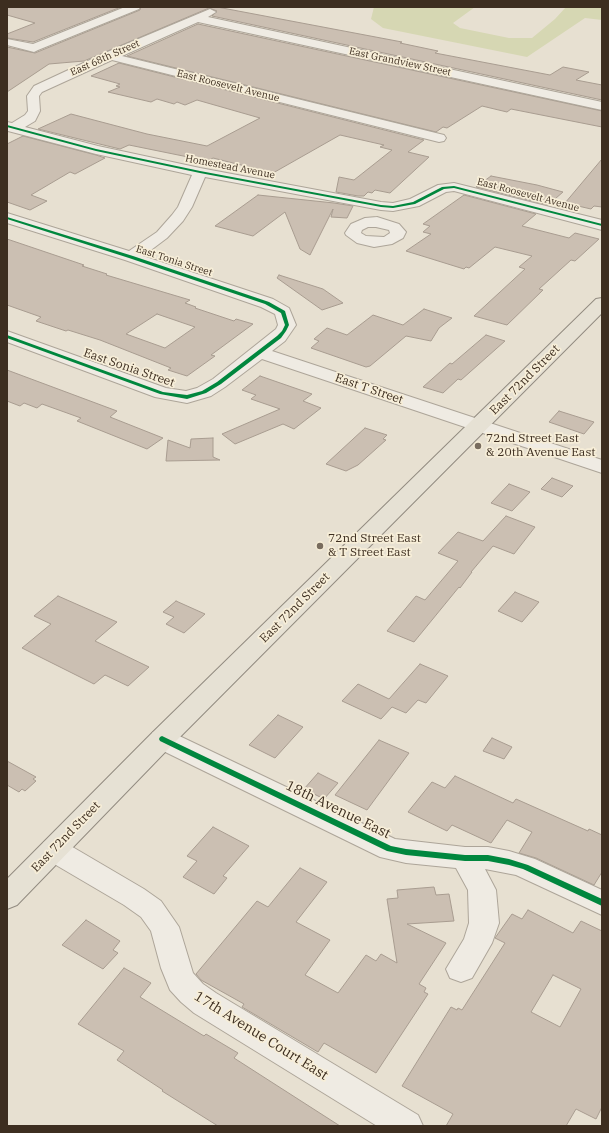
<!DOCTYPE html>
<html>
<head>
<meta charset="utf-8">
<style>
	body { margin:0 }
	#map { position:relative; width:609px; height:1133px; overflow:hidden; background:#e7e0d1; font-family:"IBM Plex Serif",serif }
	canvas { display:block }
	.frame { position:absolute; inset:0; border:8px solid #3d2e20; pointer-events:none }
</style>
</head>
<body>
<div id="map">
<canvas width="609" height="1133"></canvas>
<div class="frame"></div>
</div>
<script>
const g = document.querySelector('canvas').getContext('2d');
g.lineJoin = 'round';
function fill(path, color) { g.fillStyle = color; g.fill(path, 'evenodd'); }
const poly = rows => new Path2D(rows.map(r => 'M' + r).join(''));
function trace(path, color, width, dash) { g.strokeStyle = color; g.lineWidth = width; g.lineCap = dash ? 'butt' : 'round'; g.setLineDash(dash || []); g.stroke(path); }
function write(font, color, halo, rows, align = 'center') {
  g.font = font + ' "IBM Plex Serif",serif'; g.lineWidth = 3.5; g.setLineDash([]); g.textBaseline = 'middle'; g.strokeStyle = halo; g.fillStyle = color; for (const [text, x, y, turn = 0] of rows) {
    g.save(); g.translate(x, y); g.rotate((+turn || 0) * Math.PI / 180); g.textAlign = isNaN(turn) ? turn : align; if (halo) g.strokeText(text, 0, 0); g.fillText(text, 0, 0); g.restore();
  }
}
fill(poly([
	[374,7,475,7,453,23,460,28,509,38,532,38,555,19,566,7,602,7,602,20,585,18,527,57,383,28,371,19]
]), '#d6d7b3');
const building = poly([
	[7,7,121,7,33,42,7,38,7,34,35,23,7,15,7,7],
	[141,7,217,7,402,42,400,43,438,51,435,53,550,75,563,67,589,72,576,80,602,85,602,100,212,16,217,11,209,8,84,61,49,64,7,92,7,47,35,53,140,10,141,7],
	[198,24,602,111,602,127,511,109,507,112,482,106,447,128,443,127,436,132,127,56,198,24],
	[119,63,424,140,408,152,429,157,390,193,375,190,372,193,368,192,364,196,358,196,336,192,339,177,354,180,392,150,380,147,384,145,340,135,273,173,213,158,208,161,193,157,193,158,129,145,120,149,38,129,71,114,147,134,207,146,260,118,197,100,185,105,177,102,174,104,157,99,151,102,108,92,120,87,116,86,120,84,91,76,119,63],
	[23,136,96,155,105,158,75,174,70,172,31,195,47,201,30,210,7,202,7,144,23,136],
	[602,159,602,207,594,206,591,209,565,203,602,159],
	[491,176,537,185,563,192,548,205,476,187,491,176],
	[258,195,334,203,353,206,347,218,331,217,333,209,310,255,300,249,285,212,253,236,215,226,258,195],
	[464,195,536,214,522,226,569,238,575,233,599,239,575,261,571,260,539,289,543,290,507,325,474,316,525,269,519,267,532,256,495,247,469,268,466,267,464,269,406,251,431,234,423,232,430,226,423,224,464,195],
	[7,239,84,265,82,266,107,274,106,275,190,300,185,303,196,307,195,308,234,321,236,319,253,324,211,355,215,356,187,376,168,370,171,368,100,340,68,330,66,331,36,321,41,317,7,305,7,239],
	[157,314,195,327,165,348,126,334,157,314],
	[279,275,323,289,343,303,322,310,277,278,279,275],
	[424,309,452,318,439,328,431,341,406,336,370,366,366,367,311,348,319,341,314,339,327,328,347,335,373,315,403,325,424,309],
	[486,335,505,341,461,380,458,379,443,393,423,387,450,363,452,364,486,335],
	[7,370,117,411,110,417,163,438,147,449,77,421,81,418,42,404,37,408,24,403,20,406,7,401,7,370],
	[260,376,312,394,303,401,321,408,294,429,283,424,235,444,222,434,280,409,251,399,256,395,242,390,260,376],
	[559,411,594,422,584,434,549,422,559,411],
	[365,428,387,435,383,439,386,440,358,465,346,471,326,464,365,428],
	[213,438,213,457,220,460,166,461,168,440,190,448,191,439,213,438],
	[552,478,573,486,562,497,541,489,552,478],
	[509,484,530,492,512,511,491,503,509,484],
	[506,516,535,527,514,554,493,546,471,572,472,572,460,588,459,587,414,642,387,631,416,596,425,600,458,561,438,553,458,532,483,541,506,516],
	[515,592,539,602,522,622,498,611,515,592],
	[58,596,117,622,95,641,149,667,128,686,105,675,94,684,22,648,51,624,34,616,58,596],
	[176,601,205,614,184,633,166,624,174,617,163,612,176,601],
	[420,664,448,676,426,703,418,700,406,713,392,707,381,719,342,701,358,684,389,699,420,664],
	[278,715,303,727,275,758,249,745,278,715],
	[492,738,512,747,504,759,483,751,492,738],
	[379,740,409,753,367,810,335,795,379,740],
	[7,761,36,777,33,779,36,781,25,791,22,789,19,792,7,785,7,761],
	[318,773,338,783,324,799,304,789,318,773],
	[455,776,513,803,516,799,588,831,589,829,602,835,602,872,594,885,536,858,519,853,532,832,507,820,491,843,452,825,447,831,408,812,432,782,445,788,455,776],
	[213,827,249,846,223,876,227,878,214,894,183,877,197,861,187,856,213,827],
	[300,868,327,882,296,922,330,940,305,975,338,993,366,955,376,961,381,954,397,963,387,899,398,898,397,890,434,887,436,895,449,894,454,921,407,924,446,943,419,984,426,988,424,992,428,994,376,1073,324,1043,318,1052,242,1007,244,1004,201,980,196,974,257,901,268,907,300,868],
	[528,910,573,933,581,921,602,931,602,1107,596,1119,576,1109,566,1126,446,1126,453,1114,402,1086,451,1007,457,1010,458,1008,462,1010,505,943,495,938,512,914,522,919,528,910],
	[553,975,581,989,560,1027,531,1012,553,975],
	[86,920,120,941,113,950,118,953,103,969,62,945,86,920],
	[124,968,151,983,140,997,204,1036,206,1034,238,1053,234,1058,340,1126,218,1126,162,1091,163,1090,117,1060,124,1051,78,1024,124,968]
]);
fill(building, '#cbbfb2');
trace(building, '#a89c90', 1);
const minor = poly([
	[125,7,140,7,139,9,38,50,34,52,7,45,7,39,33,44,125,7],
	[210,9,216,12,208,17,602,102,602,110,198,22,122,56,444,135,446,138,444,141,439,142,112,60,42,92,39,96,40,111,35,121,25,127,98,146,200,168,381,202,393,203,410,199,438,185,454,183,602,220,602,230,454,191,446,192,419,206,393,211,381,210,205,177,192,207,183,221,167,238,143,256,273,299,289,308,296,325,285,341,272,351,602,460,602,473,262,359,225,387,211,396,187,403,155,397,7,342,7,331,166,388,186,391,197,388,213,379,276,329,278,325,275,314,261,307,125,260,7,223,7,213,129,251,157,232,172,215,178,207,192,175,96,154,8,131,7,122,12,123,25,115,28,111,27,96,34,86,105,53,210,9],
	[377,217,399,224,406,232,403,238,392,244,374,247,357,243,346,235,345,233,351,224,365,218,377,217],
	[368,227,376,227,389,230,390,233,384,237,366,236,361,233,362,230,368,227],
	[162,730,171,732,395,839,465,847,488,847,509,851,535,859,602,890,602,915,516,875,485,869,496,890,499,923,492,943,472,978,461,982,450,978,446,969,464,939,469,923,468,890,456,868,406,863,380,857,153,746,149,739,153,732,162,730],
	[54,839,64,842,144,889,161,901,179,927,193,973,203,984,216,993,418,1115,423,1126,377,1126,194,1013,181,1002,170,990,161,968,151,931,141,917,124,905,44,858,40,850,44,842,54,839]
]);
const major = poly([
	[602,298,602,313,171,746,17,905,7,909,7,879,153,732,596,299,602,298]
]);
trace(minor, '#ada599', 2);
trace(major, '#928b80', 2);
fill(minor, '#efebe3');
fill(major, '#e6e1d4');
fill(poly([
	[7,125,96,149,200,171,381,205,393,206,413,202,442,187,454,186,602,224,602,226,454,188,444,189,415,204,393,208,381,207,200,173,96,151,7,127,7,125],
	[7,217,133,256,269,302,285,311,289,325,286,331,281,338,221,384,206,393,187,399,160,394,7,338,7,335,163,392,187,395,202,391,217,382,277,336,282,331,285,325,281,313,265,304,129,258,7,219,7,217],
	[162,736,391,846,406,849,465,855,488,855,509,859,528,865,602,899,602,906,523,869,509,865,488,861,465,861,406,855,387,851,160,741,159,739,160,737,162,736]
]), '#00873e');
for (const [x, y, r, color] of [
	[478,446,4,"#786c5e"],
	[320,546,4,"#786c5e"]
]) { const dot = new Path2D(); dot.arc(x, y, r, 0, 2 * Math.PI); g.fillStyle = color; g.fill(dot); trace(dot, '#f7eed8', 1.5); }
write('10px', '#3d2e20', '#f7eed8', [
	["East 68th Street",105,58,-24],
	["East Grandview Street",400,62,12],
	["East Roosevelt Avenue",228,86,14],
	["Homestead Avenue",230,167,11],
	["East Roosevelt Avenue",528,195,15],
	["East Tonia Street",174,261,18]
]);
write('12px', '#3d2e20', '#f7eed8', [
	["East Sonia Street",129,368,19],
	["East 72nd Street",525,380,-45],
	["East T Street",369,389,19],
	["East 72nd Street",295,608,-45],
	["East 72nd Street",66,837,-46]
]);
write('12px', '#3d2e20', '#f7eed8', [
	["72nd Street East",486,439],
	["& 20th Avenue East",486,453],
	["72nd Street East",328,539],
	["& T Street East",328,553]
], 'left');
write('14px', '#3d2e20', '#f7eed8', [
	["18th Avenue East",338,810,26],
	["17th Avenue Court East",261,1036,32]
]);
</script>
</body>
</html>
